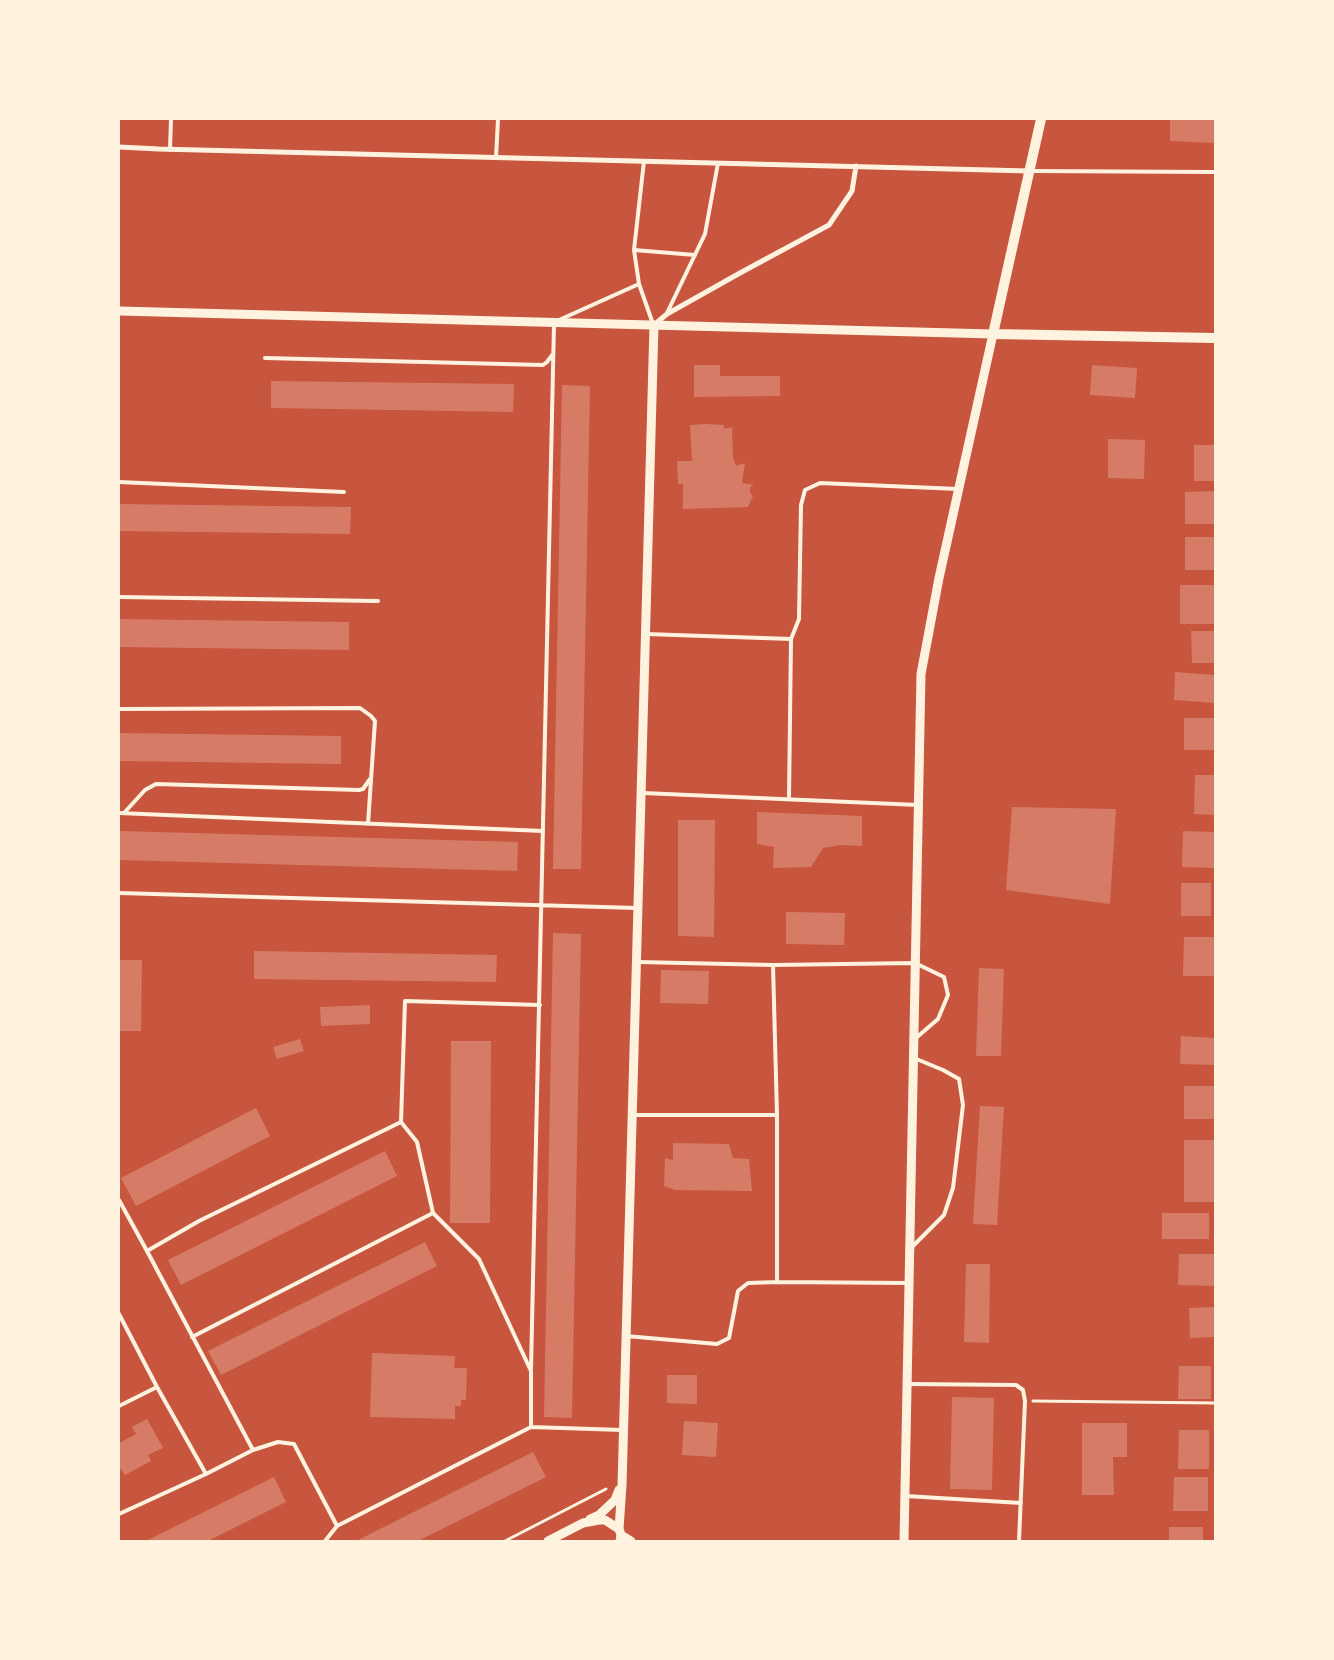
<!DOCTYPE html>
<html>
<head>
<meta charset="utf-8">
<style>
	body { margin:0 }
	#map { position:relative; width:1334px; height:1660px; overflow:hidden; background:#c8553d; font-family:Lato,sans-serif }
	canvas { display:block }
	.frame { position:absolute; inset:0; border:120px solid #fff3e0; pointer-events:none }
</style>
</head>
<body>
<div id="map">
<canvas width="1334" height="1660"></canvas>
<div class="frame"></div>
</div>
<script>
const g = document.querySelector('canvas').getContext('2d');
g.lineJoin = 'round';
function fill(path, color) { g.fillStyle = color; g.fill(path, 'evenodd'); }
const poly = rows => new Path2D(rows.map(r => 'M' + r).join(''));
function trace(path, color, width, dash) { g.strokeStyle = color; g.lineWidth = width; g.lineCap = dash ? 'butt' : 'round'; g.setLineDash(dash || []); g.stroke(path); }
fill(poly([
	[1170,119,1215,119,1215,143,1170,141],
	[694,365,720,365,720,376,780,376,780,396,694,397],
	[1092,365,1137,368,1135,398,1090,395],
	[271,381,514,384,513,412,271,408],
	[562,385,590,386,581,869,553,869],
	[705,424,724,425,724,429,732,427,733,457,736,466,745,463,742,483,754,485,750,487,750,493,753,496,748,507,683,509,683,484,678,484,677,461,692,461,690,425],
	[1108,439,1145,440,1144,479,1108,478],
	[1194,445,1215,445,1215,481,1194,481],
	[1215,491,1215,524,1185,524,1185,492],
	[119,504,351,507,350,534,119,531],
	[1185,537,1215,537,1215,570,1185,570],
	[1180,585,1215,585,1215,624,1180,624],
	[119,619,349,622,349,650,119,647],
	[1191,631,1215,631,1215,663,1192,663],
	[1175,672,1215,675,1215,703,1174,700],
	[1184,718,1214,718,1214,750,1184,750],
	[119,733,341,736,341,764,119,761],
	[1195,775,1215,775,1215,815,1194,814],
	[1012,807,1116,809,1110,904,1006,890],
	[757,812,862,816,862,846,840,845,823,848,811,867,773,868,774,847,757,844],
	[678,820,715,820,714,937,678,936],
	[119,831,518,842,517,871,119,860],
	[1183,831,1215,832,1215,868,1182,867],
	[1181,883,1211,883,1211,916,1181,916],
	[786,912,845,913,844,945,786,944],
	[553,933,581,934,572,1418,544,1417],
	[1184,937,1215,937,1215,976,1183,976],
	[254,951,497,955,496,982,254,979],
	[119,960,142,960,141,1031,119,1031],
	[979,968,1004,969,1001,1056,976,1056],
	[661,970,709,971,708,1004,660,1003],
	[370,1005,370,1024,321,1026,320,1007],
	[1181,1036,1215,1038,1215,1065,1180,1064],
	[300,1039,304,1051,277,1059,273,1047],
	[451,1041,491,1041,490,1223,450,1223],
	[1184,1086,1215,1086,1215,1119,1184,1119],
	[980,1106,1004,1107,997,1225,973,1224],
	[256,1108,270,1136,136,1206,121,1178],
	[1184,1140,1215,1140,1215,1202,1184,1202],
	[673,1143,729,1144,733,1158,749,1159,752,1191,675,1190,664,1186,665,1158,673,1160],
	[385,1151,397,1176,181,1285,168,1260],
	[1162,1213,1209,1213,1209,1239,1162,1239],
	[425,1242,437,1266,221,1375,208,1351],
	[1179,1254,1215,1254,1215,1286,1178,1285],
	[966,1264,990,1264,989,1343,964,1342],
	[1214,1307,1215,1337,1190,1338,1189,1308],
	[372,1353,455,1356,454,1368,467,1368,466,1400,461,1400,461,1406,455,1406,455,1419,370,1417],
	[1179,1366,1211,1366,1211,1399,1178,1399],
	[667,1375,697,1375,697,1404,667,1403],
	[952,1397,994,1398,992,1490,950,1489],
	[147,1419,163,1448,148,1455,151,1461,125,1475,121,1469,119,1471,119,1443,136,1434,132,1427],
	[684,1421,718,1423,716,1457,682,1455],
	[1082,1423,1127,1423,1127,1457,1113,1457,1114,1495,1082,1495],
	[1179,1430,1209,1430,1209,1469,1178,1469],
	[533,1452,546,1477,418,1541,356,1541],
	[274,1477,286,1502,208,1541,146,1541],
	[1174,1477,1208,1477,1208,1511,1173,1511],
	[1169,1527,1203,1527,1203,1541,1169,1541]
]), '#d67c66');
trace(poly([
	[1033,1401,1215,1403],
	[505,1541,606,1489]
]), '#fff3e0', 3);
trace(poly([
	[170,150,171,119],
	[496,158,498,119],
	[1030,171,1215,172],
	[634,250,695,255],
	[639,284,653,324],
	[667,313,705,234,718,163],
	[559,320,639,284,634,250,644,161],
	[265,358,543,365,547,362,553,354],
	[119,482,344,492],
	[119,597,378,601],
	[646,634,791,639],
	[119,709,360,708,371,716,375,721,368,824],
	[643,793,918,805],
	[789,798,791,639,799,619,801,505,805,490,820,483,958,489],
	[119,813,543,831],
	[124,813,145,790,156,784,359,790,363,789,370,779],
	[119,893,637,908],
	[638,962,773,965,777,1115,777,1282,908,1283],
	[773,965,915,963,944,977,948,995,938,1019,916,1038],
	[632,1115,777,1115],
	[401,1122,405,1001,540,1005],
	[119,1200,147,1251],
	[911,1248,944,1215,953,1188,963,1105,959,1079,943,1070,914,1058],
	[119,1314,157,1387],
	[626,1336,717,1344,729,1338,738,1291,748,1283,777,1282],
	[192,1337,433,1213],
	[531,1369,554,324],
	[908,1384,1016,1385,1023,1390,1025,1401,1019,1541],
	[119,1406,157,1387,206,1474],
	[531,1427,531,1371,479,1259,433,1213,417,1142,401,1122,199,1221,147,1251,253,1450,278,1442,294,1444,337,1526,531,1427,622,1430],
	[906,1496,1021,1503],
	[119,1514,206,1474,253,1450],
	[325,1541,337,1526]
]), '#fff3e0', 4);
trace(poly([
	[119,147,159,149,1029,171],
	[655,324,667,314,740,273,829,225,852,191,856,166]
]), '#fff3e0', 5);
trace(poly([
	[119,311,993,334,939,578,921,674,904,1541],
	[590,1519,599,1515,615,1500,619,1490],
	[619,1529,622,1485,654,325],
	[621,1535,631,1541],
	[548,1541,583,1523,599,1520,605,1520,619,1529,621,1535,620,1541]
]), '#fff3e0', 9);
trace(poly([
	[1041,119,993,334,1215,338]
]), '#fff3e0', 10);
</script>
</body>
</html>
